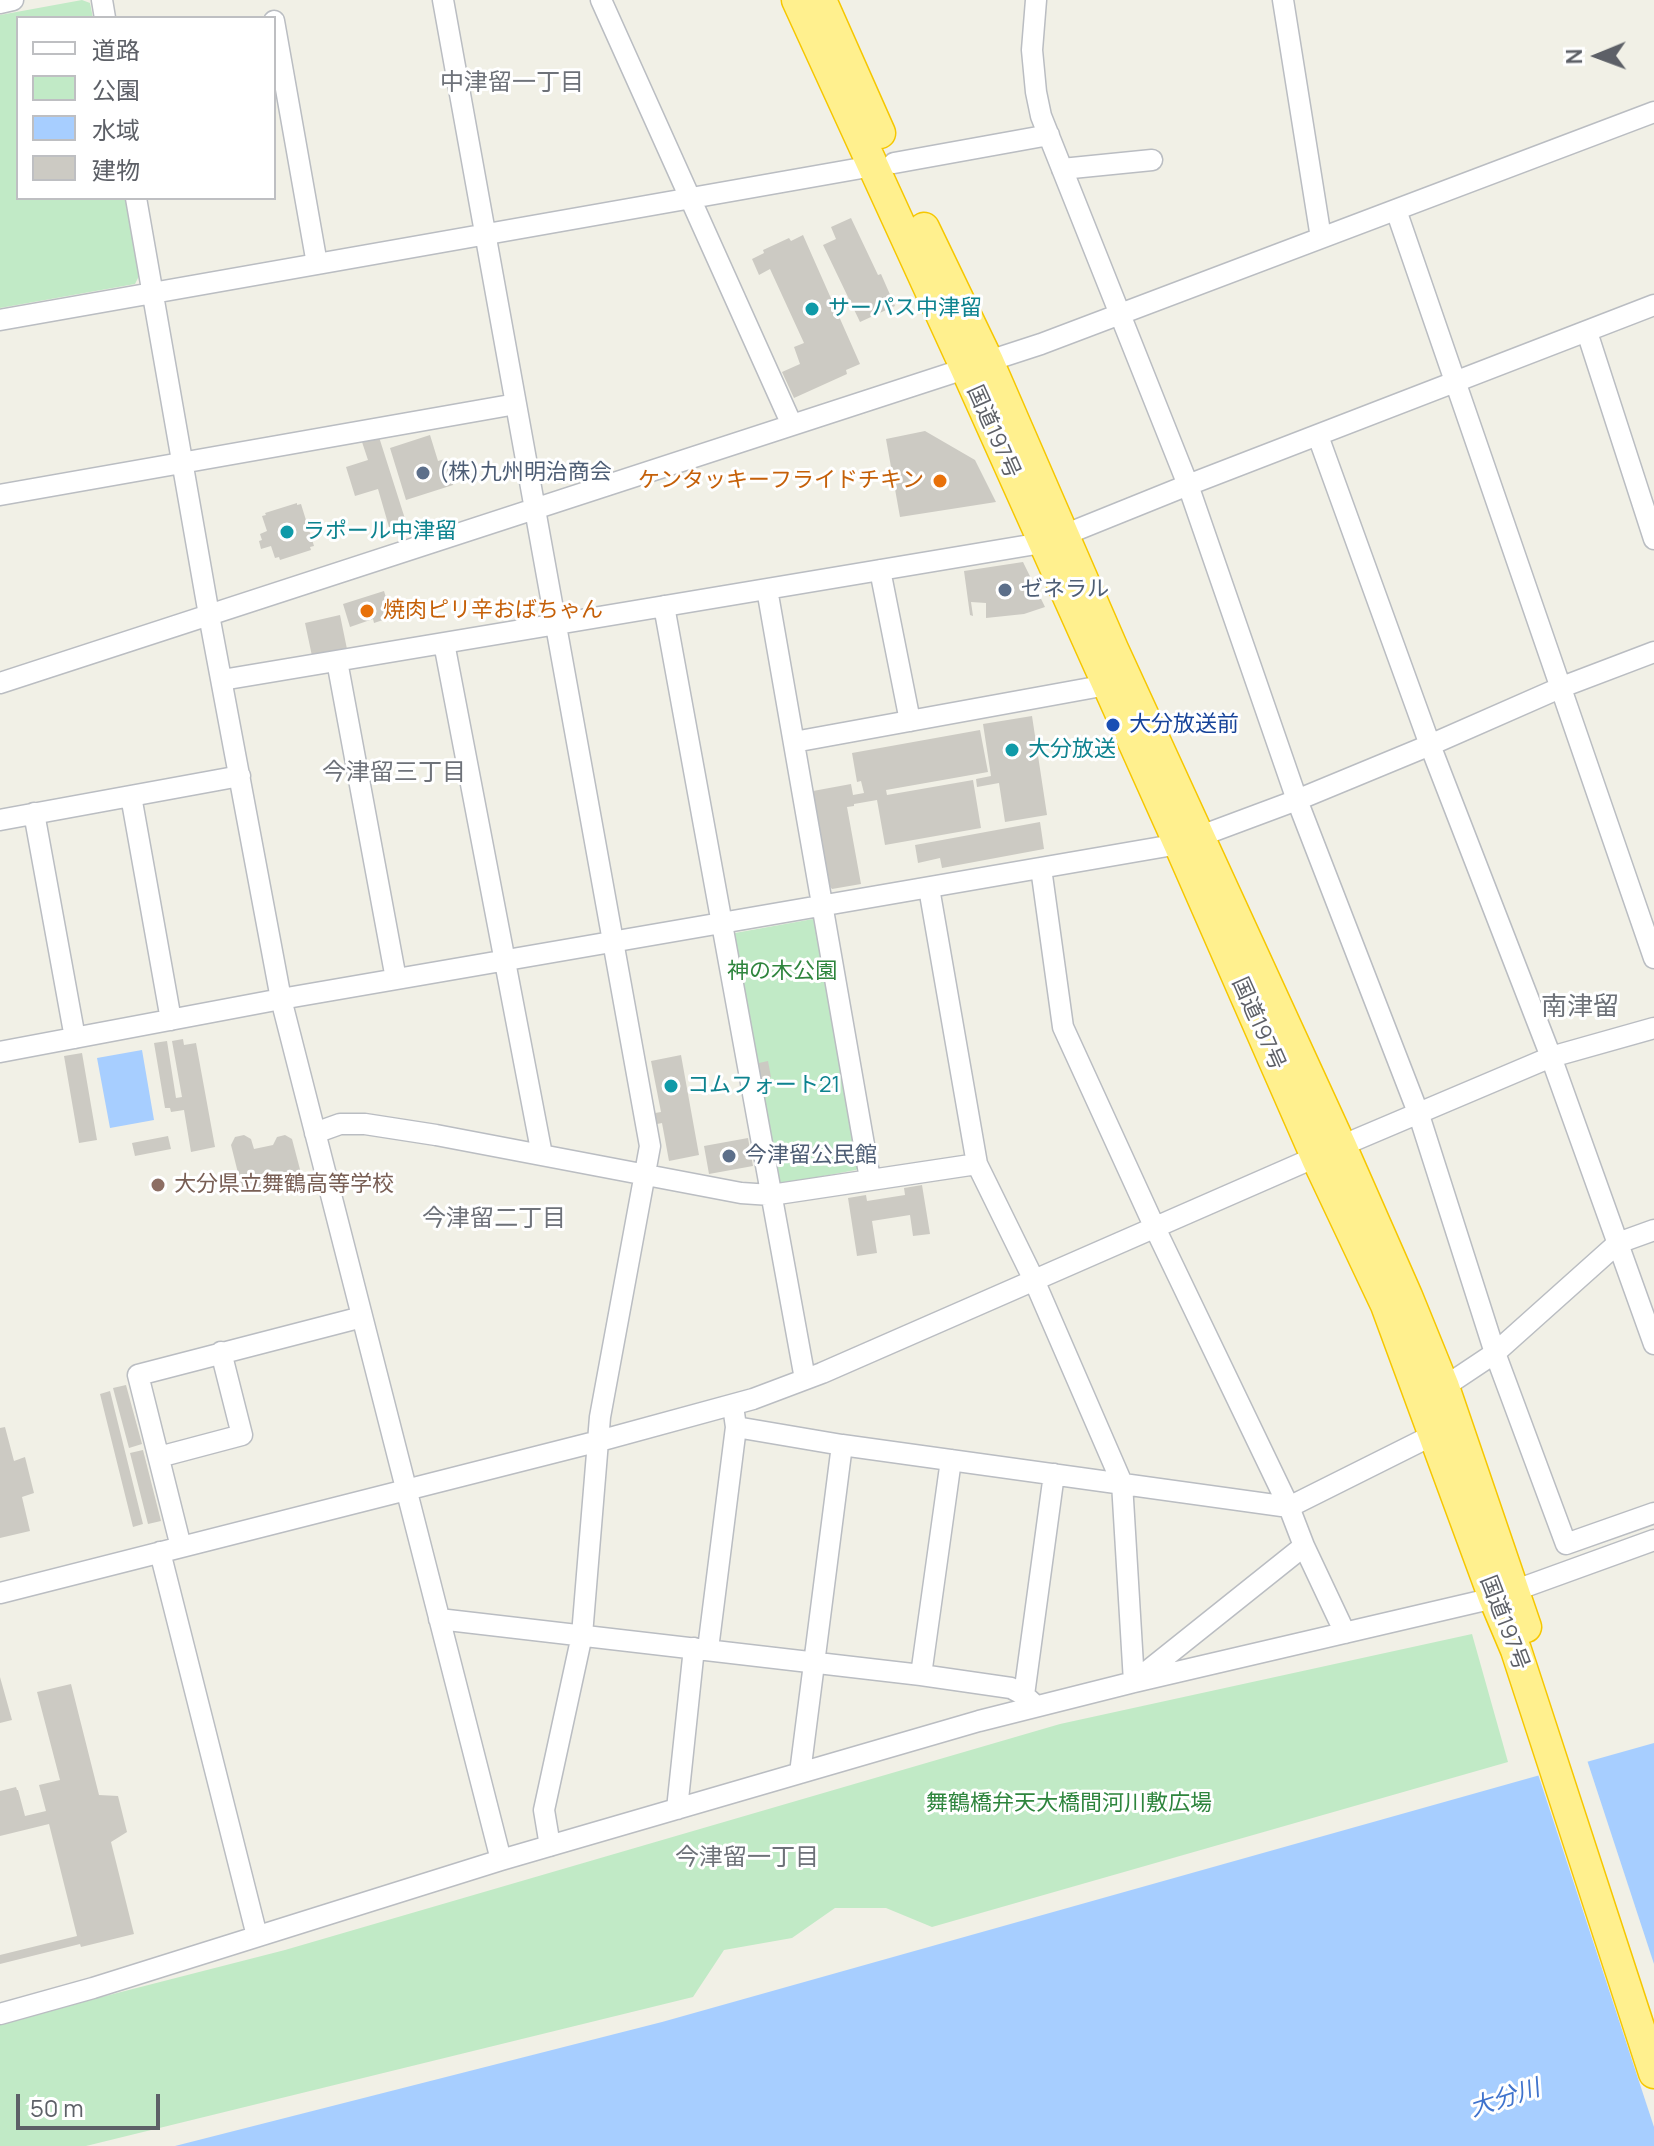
<!DOCTYPE html>
<html>
<head>
<meta charset="utf-8">
<style>
	body { margin:0 }
	#map { position:relative; width:1654px; height:2146px; overflow:hidden; background:#f1f0e6; font-family:Manrope,"Noto Sans JP",sans-serif }
	canvas { display:block }
	.legend { position:absolute; left:16px; top:16px; width:260px; height:184px; box-sizing:border-box; background:#fff; border:2px solid #bebfc2; margin:0; padding:10px 14px; list-style:none; font-size:24px; color:#5d6067 }
	.legend li { display:flex; align-items:center; gap:16px; height:40px }
	.legend b { width:40px; border:2px solid #bebfc2 }
	.north { position:absolute; left:1558px; top:16px; width:80px; height:80px; -webkit-text-stroke:6px #fff; paint-order:stroke; rotate:269deg; font-size:22px; font-weight:700; line-height:32px; text-align:center; color:#5d6067 }
	.north::after { content:''; display:block; margin:auto; width:28px; height:36px; background:#5d6067; clip-path:polygon(50% 0,100% 100%,50% 72%,0 100%) }
	.scale { position:absolute; left:16px; top:2094px; width:144px; height:36px; box-sizing:border-box; border:4px solid #5d6067; border-top:0; padding-left:10px; font-size:24px; line-height:28px; white-space:nowrap; color:#5d6067; -webkit-text-stroke:6px #fff; paint-order:stroke }
</style>
</head>
<body>
<div id="map">
<canvas width="1654" height="2146"></canvas>
<ul class="legend">
<li><b style="height:10px;background:#fff"></b>道路</li>
<li><b style="height:22px;background:#c1eac6"></b>公園</li>
<li><b style="height:22px;background:#a7ceff"></b>水域</li>
<li><b style="height:22px;background:#cccac3"></b>建物</li>
</ul>
<div class="north">N</div>
<div class="scale">50 m</div>
</div>
<script>
const g = document.querySelector('canvas').getContext('2d');
g.lineJoin = 'round';
function fill(path, color) { g.fillStyle = color; g.fill(path, 'evenodd'); }
const poly = rows => new Path2D(rows.map(r => 'M' + r).join(''));
function trace(path, color, width, dash) { g.strokeStyle = color; g.lineWidth = width; g.lineCap = dash ? 'butt' : 'round'; g.setLineDash(dash || []); g.stroke(path); }
function write(font, color, halo, rows, align = 'center') {
  g.font = font + ' Manrope,"Noto Sans JP",sans-serif'; g.lineWidth = 6; g.setLineDash([]); g.textBaseline = 'middle'; g.strokeStyle = halo; g.fillStyle = color; for (const [text, x, y, turn = 0] of rows) {
    g.save(); g.translate(x, y); g.rotate((+turn || 0) * Math.PI / 180); g.textAlign = isNaN(turn) ? turn : align; if (halo) g.strokeText(text, 0, 0); g.fillText(text, 0, 0); g.restore();
  }
}
fill(poly([
	[82,0,90,3,93,18,18,18,18,198,125,198,139,276,135,284,0,308,0,15],
	[813,919,820,926,861,1163,856,1170,780,1184,774,1179,730,940,735,933],
	[1472,1634,1508,1762,932,1927,886,1908,835,1908,792,1938,724,1950,693,1997,86,2146,0,2146,0,2023,285,1950,1060,1724]
]), '#c1eac6');
fill(poly([
	[142,1050,154,1120,110,1128,97,1058],
	[1654,1743,1654,2146,175,2146,662,2022]
]), '#a7ceff');
fill(poly([
	[1586,1757,1654,1964,1654,2127,1537,1771]
]), '#f1f0e6');
fill(poly([
	[851,218,878,275,881,274,895,306,860,322,823,245,836,239,831,227],
	[803,235,860,364,846,370,847,374,794,398,782,372,800,364,794,347,804,343,770,269,759,275,752,259,764,253,763,250,789,238,791,241],
	[925,431,975,460,996,502,900,517,886,439],
	[430,435,438,461,445,459,453,485,406,500,390,448],
	[379,437,406,522,389,527,378,489,355,496,346,467,368,460,362,442],
	[297,503,297,505,301,504,314,546,310,547,311,550,280,560,279,557,275,558,271,546,261,549,259,541,262,540,260,534,267,531,262,516,266,515,265,513],
	[1023,562,1045,607,1024,614,986,618,986,603,971,602,973,616,970,615,964,571],
	[384,591,392,617,374,623,373,619,350,627,343,604],
	[340,615,347,649,312,656,305,623],
	[1032,716,1047,815,1005,822,999,783,977,787,976,779,991,776,983,724],
	[980,730,988,772,886,790,887,795,973,780,981,828,885,845,877,800,854,804,854,806,847,807,861,884,832,889,830,887,813,791,851,784,853,795,864,793,861,781,857,782,852,753],
	[1040,822,1044,849,942,868,940,858,918,863,915,845],
	[183,1039,184,1045,196,1043,215,1147,191,1152,184,1110,171,1112,170,1108,165,1108,154,1043,167,1041,176,1098,182,1097,172,1041],
	[82,1053,97,1140,79,1143,64,1056],
	[681,1055,699,1155,669,1161,662,1123,657,1124,655,1113,661,1112,651,1061],
	[768,1061,771,1077,761,1079,757,1071,759,1063],
	[244,1135,251,1139,254,1149,273,1145,277,1137,285,1135,292,1139,302,1177,243,1193,231,1145,235,1137],
	[168,1136,171,1149,135,1156,132,1143],
	[748,1138,753,1166,709,1174,704,1146],
	[922,1185,930,1234,913,1236,910,1215,872,1221,877,1253,857,1256,848,1198,866,1195,867,1201,905,1195,904,1188],
	[126,1385,142,1444,129,1448,113,1388],
	[110,1391,143,1524,133,1527,100,1394],
	[5,1427,14,1461,25,1457,34,1493,22,1497,30,1531,0,1538,0,1428],
	[143,1450,161,1521,148,1524,130,1453],
	[0,1677,12,1720,0,1723],
	[71,1684,99,1795,118,1796,127,1832,111,1842,134,1934,81,1947,80,1944,0,1964,0,1955,77,1936,49,1824,0,1836,0,1791,16,1787,17,1790,18,1790,25,1816,46,1811,39,1785,60,1780,37,1692]
]), '#cccac3');
const minor = poly([
	[102,0,105,18],
	[443,0,650,1146,600,1417,582,1635,544,1810,550,1846],
	[601,0,792,425],
	[1036,0,1032,50,1036,92,1041,116,1188,485,1297,800,1419,1115,1495,1353,1566,1544,1654,1513],
	[1283,0,1321,238],
	[0,3,13,0],
	[274,21,317,264],
	[894,163,1049,135],
	[1062,169,1152,160],
	[136,198,209,615,281,999,501,1860],
	[1396,210,1654,958],
	[0,320,873,166],
	[1587,332,1654,539],
	[1318,436,1430,745,1551,1057,1654,1344],
	[0,495,516,404],
	[1064,535,1188,485,1654,305],
	[880,570,910,721],
	[767,589,870,1179],
	[664,606,805,1379],
	[444,643,542,1155],
	[337,661,396,979],
	[222,680,1042,543],
	[0,683,1041,344,1654,112],
	[794,742,1107,685],
	[131,796,171,1020],
	[34,813,75,1038],
	[0,820,240,776],
	[1041,868,1063,1027,1155,1228,1289,1507,1304,1546,1140,1677],
	[929,888,977,1164,1034,1280,1122,1483,1134,1682],
	[0,1052,281,999,1179,844,1297,800,1430,745,1562,687,1654,652],
	[315,1133,340,1124,365,1124,436,1135,741,1193,771,1195,977,1164],
	[1444,1387,1495,1353,1618,1243,1654,1230],
	[736,1427,842,1445,1289,1507,1433,1435],
	[159,1457,242,1435,221,1352],
	[1304,1546,1345,1633],
	[181,1547,138,1375,362,1317],
	[160,1552,257,1936],
	[0,1593,599,1441,753,1399,822,1373,1341,1146,1551,1057,1654,1028],
	[439,1619,921,1675,1011,1688,1024,1695,1036,1706],
	[708,1649,736,1427,734,1413],
	[921,1675,951,1460],
	[1024,1695,1054,1474],
	[800,1773,842,1445],
	[677,1809,694,1648],
	[0,2014,93,1988,501,1860,979,1721,1134,1682,1494,1598,1654,1540]
]);
const highway = poly([
	[797,0,966,369,1179,844,1317,1159,1386,1305,1494,1598,1516,1650,1654,2073],
	[821,0,880,133],
	[924,228,988,361,1113,649,1341,1146,1407,1296,1444,1387,1526,1627]
]);
trace(minor, '#babdc2', 23);
trace(highway, '#f6c700', 33);
trace(minor, '#fff', 20);
trace(highway, '#fff08e', 30);
for (const [x, y, r, color] of [
	[812,309,8,"#0f9aa8"],
	[423,473,8,"#5c6f8a"],
	[940,481,8,"#e8710a"],
	[287,532,8,"#0f9aa8"],
	[1005,590,8,"#5c6f8a"],
	[367,611,8,"#e8710a"],
	[1113,725,8,"#1a4fb4"],
	[1012,750,8,"#0f9aa8"],
	[671,1086,8,"#0f9aa8"],
	[729,1156,8,"#5c6f8a"],
	[158,1185,8,"#8d6e63"]
]) { const dot = new Path2D(); dot.arc(x, y, r, 0, 2 * Math.PI); g.fillStyle = color; g.fill(dot); trace(dot, '#fff', 3); }
write('22px', '#0d838f', '#fff', [
	["サーパス中津留",828,309],
	["ラポール中津留",303,532],
	["大分放送",1028,750],
	["コムフォート21",687,1086]
], 'left');
write('22px', '#5d6067', '#fff', [
	["国道197号",993,432,66],
	["国道197号",1258,1024,66],
	["国道197号",1504,1623,69]
]);
write('22px', '#4e5e75', '#fff', [
	["(株)九州明治商会",439,473],
	["ゼネラル",1021,590],
	["今津留公民館",745,1156]
], 'left');
write('22px', '#c56008', '#fff', [
	["ケンタッキーフライドチキン",924,481],
	["焼肉ピリ辛おばちゃん",383,611,"left"]
], 'right');
write('22px', '#164399', '#fff', [
	["大分放送前",1129,725]
], 'left');
write('22px', '#2e853d', '#fff', [
	["神の木公園",782,972],
	["舞鶴橋弁天大橋間河川敷広場",1069,1804]
]);
write('22px', '#785e54', '#fff', [
	["大分県立舞鶴高等学校",174,1185]
], 'left');
write('24px', '#6e7279', '#fff', [
	["中津留一丁目",512,83],
	["今津留三丁目",394,773],
	["今津留二丁目",494,1219],
	["今津留一丁目",747,1858]
]);
write('italic 24px', '#3f73cd', '#fff', [
	["大分川",1505,2099,-18]
]);
write('26px', '#6e7279', '#fff', [
	["南津留",1580,1008]
]);
</script>
</body>
</html>
